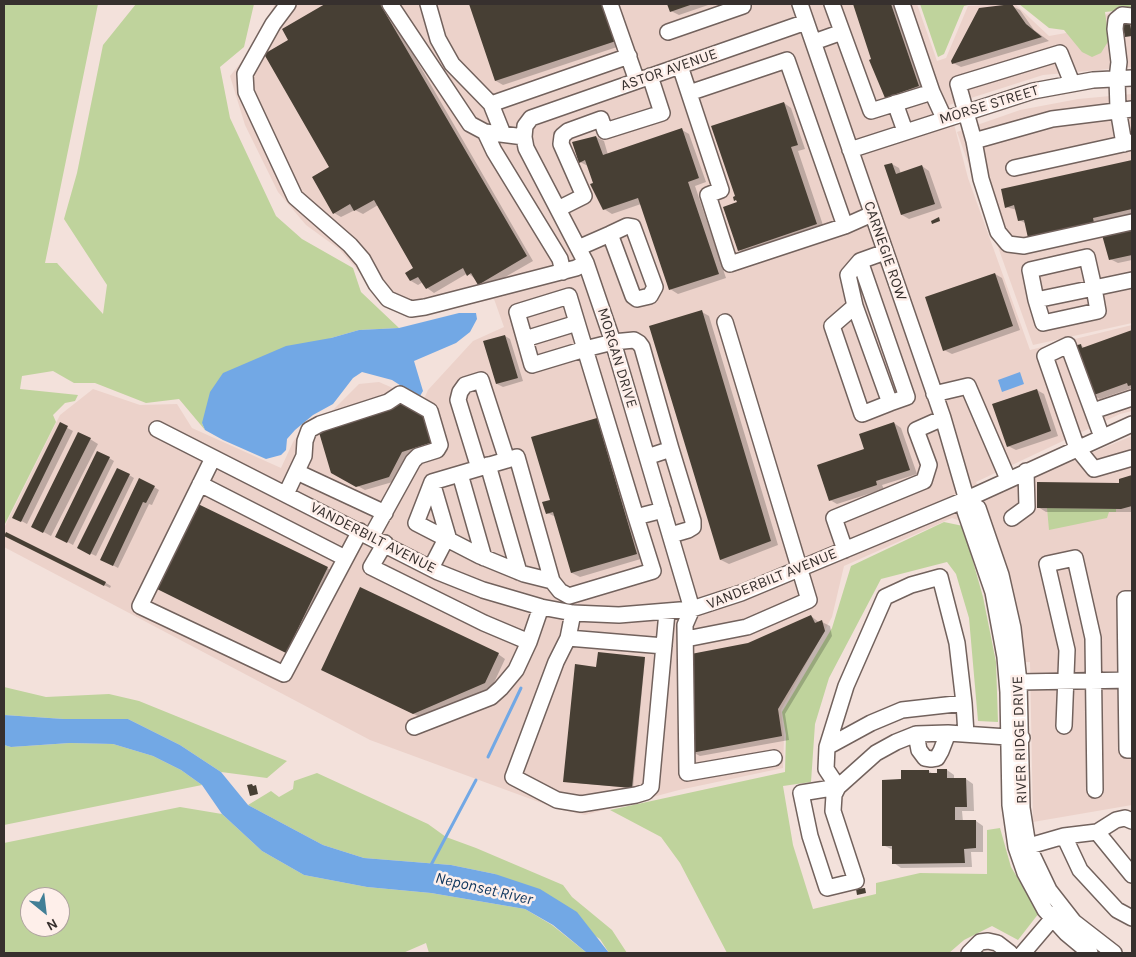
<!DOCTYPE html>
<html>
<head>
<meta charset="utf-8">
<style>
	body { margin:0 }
	#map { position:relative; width:1136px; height:957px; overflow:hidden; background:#f3e1db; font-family:Karla,sans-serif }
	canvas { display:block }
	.frame { position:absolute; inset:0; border:5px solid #37302e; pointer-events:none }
	.north { position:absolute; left:20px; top:887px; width:50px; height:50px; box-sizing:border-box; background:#feefea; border:1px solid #aea39f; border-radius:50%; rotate:151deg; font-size:14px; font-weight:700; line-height:20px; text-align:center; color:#37302e }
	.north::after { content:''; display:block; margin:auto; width:18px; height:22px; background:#427f96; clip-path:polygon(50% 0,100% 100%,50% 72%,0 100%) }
</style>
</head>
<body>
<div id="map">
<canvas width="1136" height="957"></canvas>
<div class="frame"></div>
<div class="north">N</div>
</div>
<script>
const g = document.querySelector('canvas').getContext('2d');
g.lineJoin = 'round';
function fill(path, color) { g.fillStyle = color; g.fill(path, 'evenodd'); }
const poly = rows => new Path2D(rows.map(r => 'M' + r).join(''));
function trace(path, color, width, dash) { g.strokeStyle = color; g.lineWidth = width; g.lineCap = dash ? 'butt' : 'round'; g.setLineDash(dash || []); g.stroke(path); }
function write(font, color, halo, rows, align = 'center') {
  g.font = font + ' Karla,sans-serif'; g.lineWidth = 5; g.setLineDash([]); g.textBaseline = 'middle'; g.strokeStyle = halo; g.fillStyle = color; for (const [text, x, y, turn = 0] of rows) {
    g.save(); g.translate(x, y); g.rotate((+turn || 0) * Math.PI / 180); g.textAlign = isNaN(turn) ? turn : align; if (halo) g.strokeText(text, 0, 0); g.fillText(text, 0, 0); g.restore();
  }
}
fill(poly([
	[275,4,917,4,937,61,946,58,968,6,1015,4,1049,36,1066,33,1109,13,1132,11,1132,67,1043,75,949,105,968,178,1030,350,1132,325,1132,411,1120,414,976,482,983,498,1132,436,1132,805,1033,822,1030,662,1000,663,976,559,964,522,952,518,844,566,832,617,781,710,784,738,783,768,679,790,585,815,558,809,370,740,4,547,4,528,60,415,93,389,140,405,177,404,192,428,281,468,293,442,303,428,333,410,359,384,379,382,423,401,428,390,473,341,504,327,494,299,413,317,382,305,364,277,339,249,306,225,278,192,245,125,230,76,250,51],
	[1132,94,1132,323,1033,345,957,132,1020,110,1078,99]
]), '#ecd2ca');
fill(poly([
	[4,4,98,4,45,263,57,263,103,314,107,285,64,219,77,173,103,45,136,4,254,4,244,47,220,67,230,118,276,216,302,239,353,268,361,292,399,328,359,330,331,338,202,423,205,430,179,399,146,403,95,383,74,383,53,371,22,376,20,389,78,395,75,401,65,403,53,415,56,422,4,526],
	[920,4,972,4,964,6,944,54,938,57],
	[1019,4,1132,4,1132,9,1105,12,1109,40,1101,53,1092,57,1082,52,1064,30,1049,28],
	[1047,508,1116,509,1116,512,1109,512,1107,518,1049,530],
	[944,522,963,526,983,597,996,662,998,722,978,721,969,618,956,574,947,562,881,579,829,678,815,724,811,782,783,786,793,845,813,909,876,894,876,883,920,873,987,874,987,830,1000,828,1011,867,1039,913,1018,940,992,926,964,940,949,953,727,953,680,863,661,837,610,810,785,772,786,735,782,712,832,628,851,566],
	[4,687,46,697,109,694,139,701,287,761,267,778,221,772,180,745,128,719,64,719,4,715],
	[70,743,113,744,153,756,181,770,202,785,4,825,4,745,11,747],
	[317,773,428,824,446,837,476,848,563,885,572,897,612,930,627,953,609,953,600,939,495,874,451,865,364,858,323,845,248,805,271,791,279,797,293,789,294,781],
	[180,807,222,814,262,851,304,875,367,887,431,893,525,909,552,925,587,953,429,953,426,943,403,953,4,953,4,843],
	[30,897,60,897,60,927,30,927]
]), '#bfd39c');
fill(poly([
	[459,313,476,313,477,319,470,332,456,343,414,361,423,391,420,396,417,396,392,380,362,372,353,378,333,404,313,415,295,430,287,439,286,450,281,455,266,459,223,440,205,430,202,423,210,392,223,373,286,346,331,338,359,330,399,328],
	[1020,372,1024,384,1002,392,998,380],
	[4,715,64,719,128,719,180,745,221,772,248,805,323,845,364,858,451,865,495,874,540,889,577,912,609,953,587,953,553,925,525,909,431,893,367,887,304,875,262,851,222,814,202,785,181,770,153,756,113,744,70,743,11,747,4,745]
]), '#72a8e5');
fill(poly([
	[328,4,384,4,533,261,486,288,468,273,434,293,427,288,423,282,418,285,411,281,415,268,378,205,363,214,355,210,341,217,334,213,331,167,290,40,283,29],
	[470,4,610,4,623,45,503,85,496,81],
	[669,4,711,4,679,15,671,11],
	[854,4,896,4,926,90,893,101,886,97],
	[1012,6,1020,10,1034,30,1049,41,961,67,953,63],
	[784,103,791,108,805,149,798,151,824,228,747,254,739,250,739,203],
	[682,130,689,134,706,182,695,186,726,278,678,294,670,289,641,204,612,214,604,209,588,166,580,162,596,137,604,141,608,155],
	[1132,161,1132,215,1100,222,1101,227,1027,224,1019,220,1017,210,1006,207,1003,190],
	[892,164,899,168,901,174,922,166,929,171,942,208,909,219,902,215],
	[1132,230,1132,260,1118,263,1110,259,1104,236],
	[995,274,1002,278,1020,330,952,354,944,350],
	[702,312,709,316,778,545,729,564,721,560,651,327],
	[1132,332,1132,388,1100,399,1092,395,1080,345,1085,348],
	[505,336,510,339,523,381,503,387,497,384],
	[1037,390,1044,394,1058,436,1016,450,1008,446],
	[400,405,440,446,396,481,365,490,332,472],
	[597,419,604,423,644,558,580,577,572,573,556,517,547,513],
	[894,423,901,428,917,474,882,485,884,489,837,504,830,500,866,450],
	[60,424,73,431,27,524,14,517],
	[90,439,98,444,51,536,40,530],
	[109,458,114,461,73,545,62,539],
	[129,475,134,478,96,556,79,548],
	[1132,476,1132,512,1046,512,1038,507,1120,484,1120,479],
	[154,487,159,490,152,505,149,504,118,568,101,559],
	[198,505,335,572,293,656,164,591],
	[7,534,106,583,111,586,110,588,11,539],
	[811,616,820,623,822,622,830,626,832,636,785,714,789,740,700,756,692,752],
	[498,654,505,659,492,687,422,718,330,673],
	[645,658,633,788,566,782,597,668],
	[947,770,954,775,954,780,966,779,973,784,974,811,962,811,963,822,976,821,983,826,983,852,971,852,972,867,901,868,894,863,893,850,883,845,902,781,929,771,933,774]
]), '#0003');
trace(poly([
	[488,757,521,688],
	[431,865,476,780]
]), '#72a8e5', 3);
fill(poly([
	[325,4,380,4,527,256,478,285,471,273,467,276,463,268,426,289,418,277,410,281,405,273,413,268,374,200,354,211,350,204,333,214,312,177,329,167,264,54,288,40,282,29],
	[469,4,604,4,616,41,495,81],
	[667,4,693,4,670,12],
	[853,4,891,4,919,86,885,98,869,60,871,59],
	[1012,4,1026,24,1042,37,952,64,951,61,979,8],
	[1130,22,1132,36,1125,37,1122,23],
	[784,102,798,145,791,147,817,224,738,251,723,207,737,202,736,200,734,201,733,197,735,196,711,126],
	[682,128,699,178,688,182,719,274,669,290,638,198,603,210,590,184,593,183,585,160,579,163,572,142,596,136,603,155],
	[1132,160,1132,209,1093,218,1094,223,1028,238,1024,220,1018,221,1014,205,1005,208,1001,189],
	[892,163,896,174,922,165,935,204,901,215,884,165],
	[939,217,940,221,932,224,931,221],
	[1132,229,1132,255,1109,260,1102,235],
	[995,273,1013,326,943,351,925,297],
	[702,310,771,541,720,560,649,326],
	[1132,330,1132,385,1128,386,1127,383,1091,396,1074,346,1081,344,1082,348],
	[505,335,518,378,496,384,483,341],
	[1037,389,1051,431,1007,447,992,404],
	[401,398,424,411,433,442,402,452,389,477,356,487,331,473,318,429],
	[597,418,637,554,571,573,553,512,546,514,542,502,550,500,531,437],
	[60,422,68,426,21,522,12,518],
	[894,422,910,470,876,481,877,485,829,501,817,465,864,449,859,434],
	[78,432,91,438,43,533,31,527],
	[97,451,110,457,67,543,55,537],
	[117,468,130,474,90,555,77,548],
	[1132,475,1132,506,1121,509,1037,508,1037,482,1119,483,1119,479],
	[139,478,155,486,146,503,143,502,113,566,100,560],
	[198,504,328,567,286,653,155,588],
	[6,532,106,582,104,586,4,536],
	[360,587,499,653,485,683,413,714,321,670],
	[811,615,815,623,822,620,825,631,778,709,782,736,691,753,691,654,748,643],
	[598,652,645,657,632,788,563,782,575,664,596,667],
	[937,769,947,769,947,778,966,778,967,807,955,807,955,820,976,820,976,848,964,849,965,863,892,864,892,846,882,846,882,780,901,779,901,770,929,770,929,773,937,773],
	[252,784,253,786,256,785,258,794,250,796,247,785],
	[865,888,866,893,857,895,856,889]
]), '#473f34');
const minor = poly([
	[288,4,273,24,245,74,246,92,295,197,350,245,363,260,376,284,388,299,411,309,425,307,576,268,586,263],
	[390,4,470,124,485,132,524,137],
	[428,4,438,39,452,64,491,104,503,134],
	[610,4,637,81],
	[800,4,943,418,968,504,965,511,993,592,1005,657,1008,692,1010,805,1016,847,1025,873,1045,910,1066,933,1090,953],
	[832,4,871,111,932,92,944,118],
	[902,4,932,92],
	[668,32,743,6,742,4],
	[814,42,842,32],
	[680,66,721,190,708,195,730,264,845,226,872,214],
	[1072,83,1060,53,958,84,974,141,1052,119,1132,109],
	[689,93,787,60,845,226],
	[895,103,905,131],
	[491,104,629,56],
	[485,132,494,151,560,259,563,272],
	[974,141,981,179,998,232,1008,244,1024,246,1132,222],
	[1124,144,1118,109,1117,79,1119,62,1115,29,1116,20,1122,15,1132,16],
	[850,150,1033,91,1093,80,1132,78],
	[1014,168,1132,142],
	[558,209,584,196,565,153,561,144,562,136,568,131,601,119,605,131,662,113,650,76],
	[578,248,610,234,627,226,633,227,655,287,650,296,637,299,633,296,610,234],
	[860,261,907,397,890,403],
	[1036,300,1043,323,1098,311,1094,288,1087,257,1030,270,1036,300,1094,288,1132,280],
	[855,306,832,326,862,414,890,403,855,306,848,275,860,261,885,252],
	[525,339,577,323],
	[934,394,968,386,1008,479],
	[1093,411,1132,398],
	[157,429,438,572,483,590,541,607,573,613,619,615,692,609,741,593,967,499,1132,424],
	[1102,437,1068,345,1045,356,1077,448,1094,469,1132,458],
	[647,457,671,449,693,521,693,527,688,530,671,535],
	[213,458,140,606,284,674,360,531],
	[488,465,519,572],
	[479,468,458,400,460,392,465,385,481,380,507,460],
	[297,472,385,513],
	[460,474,484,558],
	[432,482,416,523,480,556,524,574,552,581,560,591,569,596,653,571,636,517,585,349,569,296,517,312,532,365,585,349,613,342,634,340,639,343,642,347,671,449],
	[432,482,517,457,552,581],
	[432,482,449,540],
	[200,484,345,558],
	[286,494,304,456,305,441,309,430,320,424,388,402,400,394,430,411,440,445,437,450,418,456,413,461,371,537],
	[968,504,978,508,1001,575,1013,628,1019,682,1022,808,1028,846,1049,890,1074,922,1114,953],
	[636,517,663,510],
	[1012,518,1027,507,1026,471],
	[385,543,371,567,484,623,529,642],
	[845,550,834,518,924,481,929,465,916,430,943,418],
	[431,568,446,539],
	[1132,599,1125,599,1127,750,1132,750],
	[573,613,568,638,556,662,513,777,557,800,581,804,636,795,646,792,651,787,667,612],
	[568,638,664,646],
	[686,639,747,627,809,600,725,322],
	[1019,682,1132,680],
	[1064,726,1067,650,1047,564,1075,558,1093,638,1095,790],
	[414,727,491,697,501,688,516,670,529,642,541,607],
	[916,734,948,733],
	[966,734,964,703,902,710,871,723,827,747,826,769,838,787,801,793,810,836,827,888,856,881,833,811,834,795,838,787,876,753,896,742,916,734,919,750,925,758,931,759,937,758,941,751,948,733,1022,738],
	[827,747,846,686,885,597,911,585,940,577,957,643,964,703],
	[774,758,687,773,685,625,692,609,613,342,586,263,526,148,524,137,525,126,531,118,806,22],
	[1097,832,1116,820,1125,818,1132,821],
	[1064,836,1080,870,1117,910,1132,918],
	[1019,849,1064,836,1097,832,1132,875],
	[969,953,980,942,988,941,997,943,1010,953],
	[1023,953,1058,912]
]);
trace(minor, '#72625d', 18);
trace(minor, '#fff', 15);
write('15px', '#37302e', '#feefea', [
	["ASTOR AVENUE",669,70,-19],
	["MORSE STREET",989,105,-17],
	["CARNEGIE ROW",885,251,71],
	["MORGAN DRIVE",617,358,73],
	["VANDERBILT AVENUE",373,538,27],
	["VANDERBILT AVENUE",772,579,-22],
	["RIVER RIDGE DRIVE",1020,740,-92]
]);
write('italic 16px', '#133960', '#feefea', [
	["Neponset River",484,889,13]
]);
</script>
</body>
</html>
